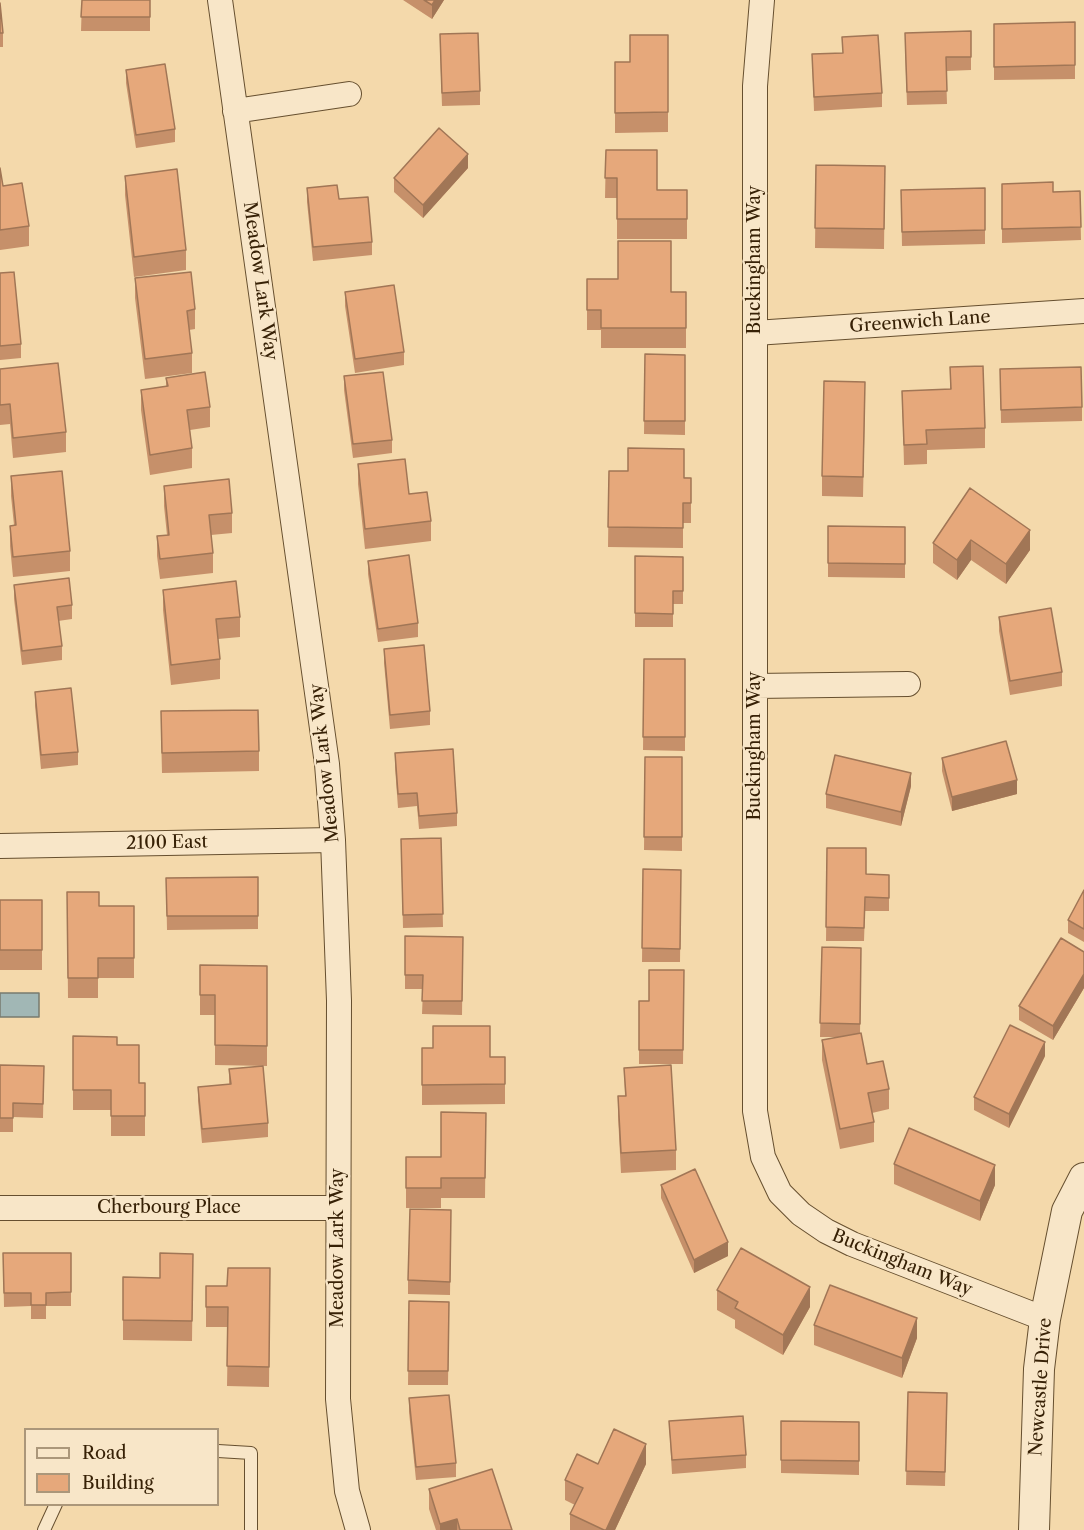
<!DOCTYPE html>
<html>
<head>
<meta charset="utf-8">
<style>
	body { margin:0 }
	#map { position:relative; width:1084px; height:1530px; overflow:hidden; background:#f4d9ab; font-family:"Libre Caslon Text",serif }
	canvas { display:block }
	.legend { position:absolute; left:24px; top:1428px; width:195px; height:78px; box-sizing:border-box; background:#f8e6c8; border:2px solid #ab977a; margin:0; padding:8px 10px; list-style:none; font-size:18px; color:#372106 }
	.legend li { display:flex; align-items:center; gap:12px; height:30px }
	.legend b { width:30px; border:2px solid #ab977a }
</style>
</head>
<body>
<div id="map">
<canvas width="1084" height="1530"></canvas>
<ul class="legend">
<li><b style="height:8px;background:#f8e6c8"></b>Road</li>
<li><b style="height:16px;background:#e6a87b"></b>Building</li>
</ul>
</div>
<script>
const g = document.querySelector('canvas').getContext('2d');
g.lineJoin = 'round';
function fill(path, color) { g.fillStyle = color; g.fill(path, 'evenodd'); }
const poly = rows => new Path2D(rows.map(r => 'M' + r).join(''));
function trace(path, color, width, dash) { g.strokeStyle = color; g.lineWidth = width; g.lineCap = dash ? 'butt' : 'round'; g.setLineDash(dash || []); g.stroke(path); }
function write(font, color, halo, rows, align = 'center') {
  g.font = font + ' "Libre Caslon Text",serif'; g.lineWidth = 4.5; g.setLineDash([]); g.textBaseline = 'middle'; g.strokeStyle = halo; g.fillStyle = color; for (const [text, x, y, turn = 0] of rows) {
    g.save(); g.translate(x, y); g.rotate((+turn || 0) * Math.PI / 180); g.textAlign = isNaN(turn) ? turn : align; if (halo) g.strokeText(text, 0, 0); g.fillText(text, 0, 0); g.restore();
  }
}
const water = poly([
	[0,993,39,993,39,1017,0,1017,0,993]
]);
fill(water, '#a1b7b5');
trace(water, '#777b6f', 1.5);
const service = poly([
	[218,1451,251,1453,251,1530],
	[44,1530,56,1504]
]);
const minor = poly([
	[220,0,327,764,333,840,339,1001,338,1399,347,1491,358,1530],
	[762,0,755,86,755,1111,763,1157,780,1193,801,1214,826,1231,852,1244,1045,1319],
	[235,111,349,94],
	[755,333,1084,311],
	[755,686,908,684],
	[0,846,333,840],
	[0,1208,338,1208]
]);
const tertiary = poly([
	[1034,1530,1039,1369,1045,1319,1067,1211,1084,1178]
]);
trace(service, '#664f2f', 14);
trace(minor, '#664f2f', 26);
trace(tertiary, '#664f2f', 32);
trace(service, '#f8e6c8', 12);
trace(minor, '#f8e6c8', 24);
trace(tertiary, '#f8e6c8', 30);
fill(poly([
	[82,0,150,0,150,31,81,31],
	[403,0,444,0,432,19],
	[0,3,3,33,3,47,0,47],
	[1075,22,1075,79,994,80,994,24],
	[971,31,971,70,946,71,947,104,907,105,905,47],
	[668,35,668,132,615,133,615,62,630,62],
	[440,48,480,91,480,105,442,106],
	[812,54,882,93,882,107,814,111],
	[126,70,175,129,175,142,136,148,126,83],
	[606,150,657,190,687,190,687,239,617,239,617,198,605,198],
	[816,165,885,166,884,249,815,248],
	[0,168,3,186,29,226,29,246,0,250],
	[468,168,423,218,394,192,394,178],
	[125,176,186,250,186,270,134,277,125,195],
	[1002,184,1053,192,1080,191,1081,240,1002,243],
	[307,188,339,199,372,242,372,255,313,261,307,202],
	[985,188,985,244,902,246,901,190],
	[0,273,21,344,21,358,0,360],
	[135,278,195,309,195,329,189,330,192,353,192,373,145,379,135,298],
	[587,279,671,292,686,292,686,348,601,348,601,330,587,330],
	[345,292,404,352,404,365,355,373,345,306],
	[645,354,685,355,685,435,644,434],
	[950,367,985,428,985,448,927,450,927,464,904,465,902,391,950,389],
	[0,369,66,432,66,452,13,458,10,424,0,425],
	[1000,369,1082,407,1082,421,1001,423],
	[344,376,392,440,392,453,353,458,344,390],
	[166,378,210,407,210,427,190,430,192,448,192,468,150,475,141,410,141,390,166,386],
	[865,402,863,497,822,496,822,476],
	[358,464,409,494,431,521,431,541,365,549,358,484],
	[609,471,691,478,691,523,683,523,683,548,608,547],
	[11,476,70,551,70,571,13,577,10,546,10,526,14,525,11,496],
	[164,486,232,513,232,533,211,535,213,553,213,573,160,579,157,556,157,536,167,535,164,506],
	[970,488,1030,550,1006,584,971,560,957,580,933,563,933,543],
	[828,526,905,527,905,578,828,577],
	[635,556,683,557,683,604,673,604,673,627,635,627],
	[368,561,418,623,418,637,378,642,368,574],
	[14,585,72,605,72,619,58,621,62,646,62,660,22,665,14,599],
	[163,590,240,617,240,637,218,639,220,659,220,679,171,685,163,610],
	[999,617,1062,672,1062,686,1010,695,999,631],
	[384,649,430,711,430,725,390,729,384,663],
	[644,659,685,659,685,751,643,750],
	[35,692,78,752,78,765,41,769,35,706],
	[161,731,259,751,259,771,162,773],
	[395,753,457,813,457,826,419,829,417,806,398,808,395,767],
	[645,757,682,757,682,851,644,850],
	[942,758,1017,794,952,811,942,771],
	[911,786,901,826,826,808,826,794],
	[441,838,443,927,403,928,401,839],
	[827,848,866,874,889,875,889,911,865,911,864,941,826,941],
	[643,869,681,870,680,962,642,962],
	[258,877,258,929,167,930,166,878],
	[1084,890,1084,942,1068,933,1068,920],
	[67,892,99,906,134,906,134,978,98,978,98,998,68,998],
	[0,900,42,900,42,970,0,970],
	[405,936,463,937,462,1015,422,1014,423,989,405,989],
	[822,947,861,948,860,1033,867,1064,889,1089,889,1109,872,1113,874,1122,874,1142,840,1149,822,1060,822,1040,837,1037,820,1037],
	[1084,952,1084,988,1053,1040,1019,1020,1019,1006],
	[200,965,267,966,267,1066,215,1065,215,1015,200,1015],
	[684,970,683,1064,639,1064,639,1001,649,1001],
	[73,1036,117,1045,139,1083,145,1083,145,1136,111,1136,111,1110,73,1110],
	[422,1048,490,1057,505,1057,505,1104,422,1105],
	[1045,1056,1009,1128,974,1110,974,1097],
	[0,1065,44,1066,43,1118,13,1117,13,1132,0,1132],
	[624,1068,676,1150,676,1170,621,1173,618,1116,618,1096,625,1096],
	[229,1069,268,1123,268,1137,202,1143,198,1101,198,1087,229,1084],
	[486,1113,485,1198,441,1198,441,1208,406,1208,406,1157,441,1157],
	[894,1164,995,1185,980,1221,894,1184],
	[661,1185,728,1256,694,1273,661,1198],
	[451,1210,450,1295,408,1294,408,1280],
	[3,1253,71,1253,71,1306,46,1306,46,1319,31,1319,31,1306,4,1307],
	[193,1254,192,1341,123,1340,123,1277,160,1278],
	[270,1268,269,1387,227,1386,228,1327,206,1327,206,1286,227,1286],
	[717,1290,810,1307,783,1355,735,1328,735,1320,717,1310],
	[409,1301,449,1302,448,1385,408,1385],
	[814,1325,917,1338,902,1378,814,1345],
	[908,1392,947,1393,945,1486,906,1485],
	[409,1398,456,1463,456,1477,416,1480,409,1412],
	[669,1421,746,1455,746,1468,672,1474],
	[781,1421,859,1422,859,1475,781,1473],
	[598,1464,646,1464,615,1530,570,1530,570,1514,575,1505,565,1500,565,1480],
	[429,1489,512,1530,436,1530,429,1509]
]), '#c6906a');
fill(poly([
	[435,0,444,0,432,19,432,5],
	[468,154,468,168,423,218,423,205],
	[1030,530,1030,550,1006,584,1006,564],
	[971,540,971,560,957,580,957,560],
	[911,773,911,786,901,826,901,812],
	[1017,780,1017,794,952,811,952,797],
	[1084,974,1084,988,1053,1040,1053,1026],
	[1045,1042,1045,1056,1009,1128,1009,1114],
	[995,1165,995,1185,980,1221,980,1201],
	[728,1242,728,1256,694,1273,694,1260],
	[810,1287,810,1307,783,1355,783,1335],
	[917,1318,917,1338,902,1378,902,1358],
	[646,1444,646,1464,615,1530,606,1530],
	[457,1519,457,1530,440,1530,440,1524]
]), '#a17656');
const building = poly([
	[82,0,150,0,150,17,81,17,82,0],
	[424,0,435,0,432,5,424,0],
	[0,3,3,33,0,33,0,3],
	[1075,22,1075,65,994,67,994,24,1075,22],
	[971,31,971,57,946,57,947,91,907,92,905,33,971,31],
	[478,33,480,91,442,93,440,34,478,33],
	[630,35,668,35,668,112,615,113,615,62,630,62,630,35],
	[878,35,882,93,814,97,812,54,843,53,842,37,878,35],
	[165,64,175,129,136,135,126,70,165,64],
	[439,128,468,154,423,205,394,178,439,128],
	[606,150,657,150,657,190,687,190,687,219,617,219,617,178,605,178,606,150],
	[816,165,885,166,884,229,815,228,816,165],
	[0,168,3,186,22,183,29,226,0,230,0,168],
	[177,169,186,250,134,257,125,176,177,169],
	[1053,182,1053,192,1080,191,1081,227,1002,229,1002,184,1053,182],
	[337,185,339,199,368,197,372,242,313,247,307,188,337,185],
	[985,188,985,230,902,232,901,190,985,188],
	[618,241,671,241,671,292,686,292,686,328,601,328,601,310,587,310,587,279,618,279,618,241],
	[14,272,21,344,0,346,0,273,14,272],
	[191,272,195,309,187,311,192,353,145,359,135,278,191,272],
	[394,285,404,352,355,359,345,292,394,285],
	[645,354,685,355,685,421,644,421,645,354],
	[58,363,66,432,13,438,10,404,0,405,0,369,58,363],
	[983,366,985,428,926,430,927,444,904,445,902,391,951,389,950,367,983,366],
	[1081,367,1082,407,1001,410,1000,369,1081,367],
	[205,372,210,407,187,410,192,448,150,455,141,390,168,386,166,378,205,372],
	[383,372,392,440,353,444,344,376,383,372],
	[824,381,865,382,863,477,822,476,824,381],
	[628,448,684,449,684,478,691,478,691,503,683,503,683,528,608,527,609,471,628,471,628,448],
	[405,459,409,494,427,492,431,521,365,529,358,464,405,459],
	[62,471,70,551,13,557,10,526,16,525,11,476,62,471],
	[229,479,232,513,209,515,213,553,160,559,157,536,169,535,164,486,229,479],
	[970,488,1030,530,1006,564,971,540,957,560,933,543,970,488],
	[828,526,905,527,905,564,828,563,828,526],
	[409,555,418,623,378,629,368,561,409,555],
	[635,556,683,557,683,591,673,591,673,614,635,613,635,556],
	[69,578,72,605,57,607,62,646,22,651,14,585,69,578],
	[236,581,240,617,216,619,220,659,171,665,163,590,236,581],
	[1051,608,1062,672,1010,681,999,617,1051,608],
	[424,645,430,711,390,715,384,649,424,645],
	[644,659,685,659,685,737,643,737,644,659],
	[71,688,78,752,41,755,35,692,71,688],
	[258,710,259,751,162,753,161,711,258,710],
	[1006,741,1017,780,952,797,942,758,1006,741],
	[453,749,457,813,419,816,417,793,398,794,395,753,453,749],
	[835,755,911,773,901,812,826,794,835,755],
	[645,757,682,757,682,837,644,837,645,757],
	[441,838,443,914,403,915,401,839,441,838],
	[827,848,866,848,866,874,889,875,889,898,865,897,864,928,826,927,827,848],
	[643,869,681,870,680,949,642,948,643,869],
	[258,877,258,916,167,916,166,878,258,877],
	[1084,890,1084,929,1068,920,1084,890],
	[67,892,99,892,99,906,134,906,134,958,98,958,98,978,68,978,67,892],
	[0,900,42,900,42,950,0,950,0,900],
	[405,936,463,937,462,1001,422,1001,423,975,405,975,405,936],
	[1061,938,1084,952,1084,974,1053,1026,1019,1006,1061,938],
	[822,947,861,948,860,1024,820,1023,822,947],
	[200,965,267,966,267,1046,215,1045,215,995,200,995,200,965],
	[649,970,684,970,683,1050,639,1050,639,1001,649,1001,649,970],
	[1010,1025,1045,1042,1009,1114,974,1097,1010,1025],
	[433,1026,490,1026,490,1057,505,1057,505,1084,422,1085,422,1048,433,1048,433,1026],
	[861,1033,867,1064,883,1061,889,1089,868,1093,874,1122,840,1129,822,1040,861,1033],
	[73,1036,117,1037,117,1045,139,1045,139,1083,145,1083,145,1116,111,1116,111,1090,73,1090,73,1036],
	[0,1065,44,1066,43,1104,13,1103,13,1118,0,1118,0,1065],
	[671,1065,676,1150,621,1153,618,1096,626,1096,624,1068,671,1065],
	[263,1066,268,1123,202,1129,198,1087,231,1084,229,1069,263,1066],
	[441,1112,486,1113,485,1178,441,1178,441,1188,406,1188,406,1157,441,1157,441,1112],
	[909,1128,995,1165,980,1201,894,1164,909,1128],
	[695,1169,728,1242,694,1260,661,1185,695,1169],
	[410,1209,451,1210,450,1282,408,1280,410,1209],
	[741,1248,810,1287,783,1335,735,1308,738,1302,717,1290,741,1248],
	[3,1253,71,1253,71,1292,46,1293,46,1305,31,1305,31,1293,4,1293,3,1253],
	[160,1253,193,1254,192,1321,123,1320,123,1277,160,1278,160,1253],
	[228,1268,270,1268,269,1367,227,1366,228,1307,206,1307,206,1286,227,1286,228,1268],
	[830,1285,917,1318,902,1358,814,1325,830,1285],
	[409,1301,449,1302,448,1371,408,1371,409,1301],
	[908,1392,947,1393,945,1472,906,1471,908,1392],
	[449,1395,456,1463,416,1467,409,1398,449,1395],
	[743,1416,746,1455,672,1460,669,1421,743,1416],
	[781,1421,859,1422,859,1461,781,1460,781,1421],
	[614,1429,646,1444,606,1530,604,1530,570,1514,583,1488,565,1480,577,1454,598,1464,614,1429],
	[492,1469,512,1530,460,1530,457,1519,440,1524,429,1489,492,1469]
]);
fill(building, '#e6a87b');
trace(building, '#a17656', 1.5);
write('18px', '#372106', '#f8e6c8', [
	["Buckingham Way",755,260,-90],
	["Meadow Lark Way",260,281,82],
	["Greenwich Lane",920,322,-4],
	["Buckingham Way",755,746,-90],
	["Meadow Lark Way",325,763,-96],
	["2100 East",167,843,-1],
	["Cherbourg Place",169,1208],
	["Meadow Lark Way",338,1248,-90],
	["Buckingham Way",902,1263,22],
	["Newcastle Drive",1041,1387,-86]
]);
</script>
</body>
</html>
